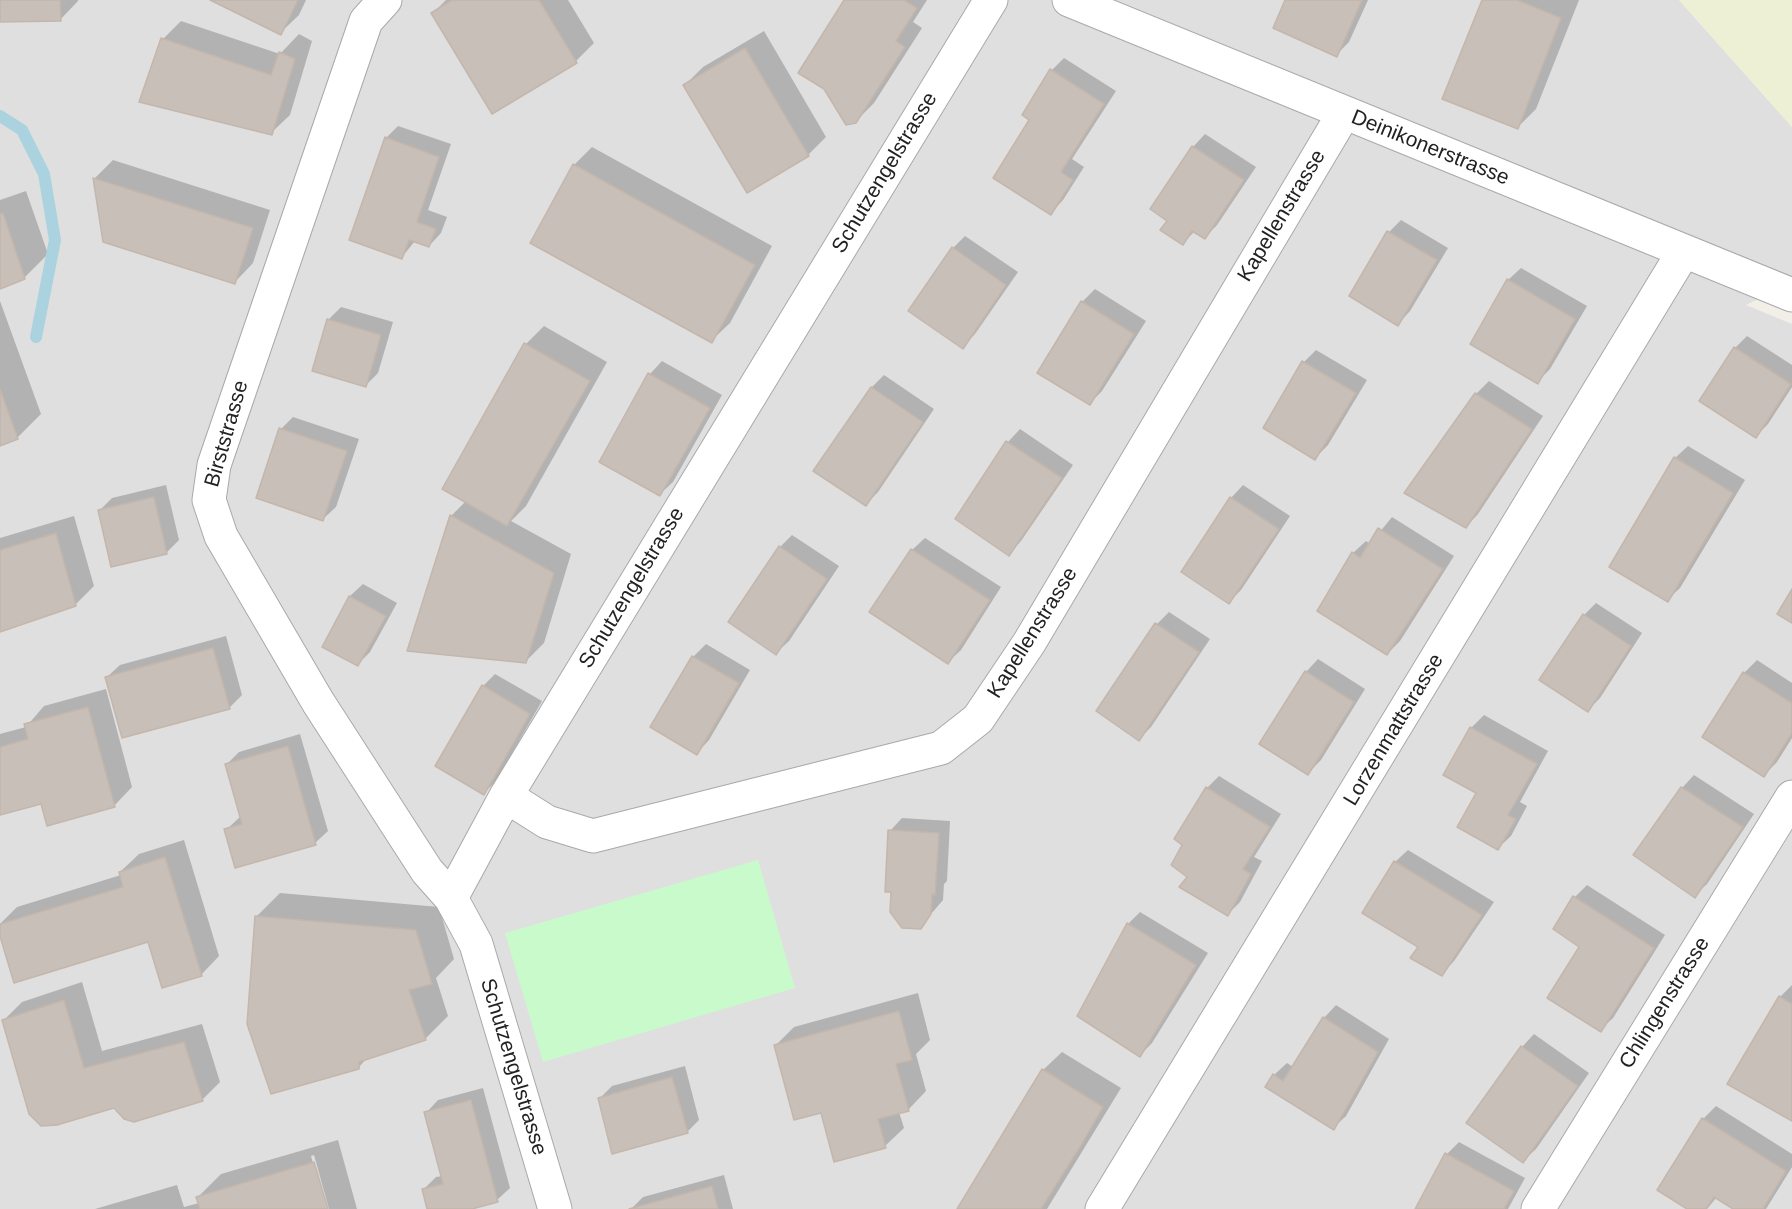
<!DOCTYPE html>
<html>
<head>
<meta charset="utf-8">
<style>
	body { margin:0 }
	canvas { display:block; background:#f2efe9 }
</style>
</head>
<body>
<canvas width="1792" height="1209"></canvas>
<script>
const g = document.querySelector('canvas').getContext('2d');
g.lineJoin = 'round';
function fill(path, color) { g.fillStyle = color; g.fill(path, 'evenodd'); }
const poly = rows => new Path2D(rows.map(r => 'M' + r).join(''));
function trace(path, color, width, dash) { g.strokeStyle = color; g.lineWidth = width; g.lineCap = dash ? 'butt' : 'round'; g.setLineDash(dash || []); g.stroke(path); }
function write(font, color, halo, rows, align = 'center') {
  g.font = font + ' Helvetica,sans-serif'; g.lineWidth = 5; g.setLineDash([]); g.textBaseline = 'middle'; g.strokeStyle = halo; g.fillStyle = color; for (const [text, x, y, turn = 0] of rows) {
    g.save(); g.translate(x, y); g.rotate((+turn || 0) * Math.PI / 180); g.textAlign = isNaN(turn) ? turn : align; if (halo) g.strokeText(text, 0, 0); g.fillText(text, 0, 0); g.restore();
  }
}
fill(poly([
	[0,0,1679,0,1792,127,1792,282,1746,305,1792,324,1792,1209,0,1209]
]), '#e0dfdf');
fill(poly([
	[1679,0,1792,0,1792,127]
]), '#eef0d5');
fill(poly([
	[758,860,795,988,543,1062,505,933]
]), '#c8facc');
fill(poly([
	[0,0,78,0,78,1,60,20,0,21],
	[213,0,306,0,299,15,280,33],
	[446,0,568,0,594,43,576,61,433,13],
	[845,0,927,0,913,22,922,28,874,103,855,122],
	[1287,0,1368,0,1349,42,1336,55],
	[1483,0,1579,0,1536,109,1518,127],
	[181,21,280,54,299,34,312,41,290,115,271,133,163,39],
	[764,31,826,137,808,155,685,85,703,67],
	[1064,58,1116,91,1072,159,1084,167,1063,200,1051,213,1031,120,1024,115,1052,70],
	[398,126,451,144,428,210,447,217,441,233,429,246,415,241,402,257,386,138],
	[1205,134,1256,167,1217,225,1205,237,1195,231,1183,243,1169,220,1152,209,1193,147],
	[592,147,772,246,730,323,711,341,574,165],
	[113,160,270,210,253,263,235,282,104,240,95,178],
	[26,191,48,254,24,278,0,288,0,200],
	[1401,220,1448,248,1410,311,1398,324,1389,232],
	[965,236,1018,272,975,334,962,347,953,248],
	[1521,268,1587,306,1550,369,1537,382,1508,280],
	[1095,289,1146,321,1102,391,1089,404,1082,302],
	[0,301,41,414,17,438,0,444],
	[341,307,393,322,378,373,366,385,328,320],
	[544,326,607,362,526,506,511,521,571,554,544,643,526,661,451,516,466,501,526,344],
	[1747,336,1792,365,1792,387,1768,424,1756,436,1735,348],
	[1316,350,1367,380,1328,445,1315,458,1304,362],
	[662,361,722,395,673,482,660,494,601,461,650,374],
	[884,375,934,409,878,492,866,504,872,387],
	[1489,381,1543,416,1478,514,1466,527,1407,493,1476,394],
	[293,417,359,439,336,507,323,519,281,429],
	[1020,429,1073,465,1021,541,1009,554,957,518,1008,442],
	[1688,446,1745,480,1680,588,1667,600,1675,458],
	[166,485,179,540,167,552,112,565,99,511,112,498],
	[1243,485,1290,516,1241,590,1229,602,1183,572,1231,498],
	[74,516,94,586,75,605,0,630,0,538],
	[1392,517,1454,556,1400,641,1387,654,1353,553,1366,541,1370,544],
	[792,535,839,566,789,641,776,653,780,547],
	[925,538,1001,587,961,650,948,662,912,550],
	[363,584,397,603,370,652,357,665,324,647,350,596],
	[1596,603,1642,633,1600,698,1588,710,1584,615],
	[1169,612,1210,639,1151,727,1139,739,1098,711,1157,624],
	[226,636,242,695,229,708,107,677,120,665],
	[706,644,750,670,709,740,697,753,652,726,693,657],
	[1318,659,1365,689,1321,760,1308,773,1261,743,1306,672],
	[1757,660,1792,683,1792,738,1777,762,1764,775,1704,736,1744,673],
	[495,674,542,701,496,781,484,793,483,686],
	[106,689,132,787,114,806,42,802,0,814,0,734,26,727,44,706],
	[1484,715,1548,751,1520,802,1527,806,1511,836,1498,848,1478,793,1445,774,1471,728],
	[300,734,328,831,315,843,236,866,226,830,241,816,227,764,239,752],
	[1694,775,1754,814,1707,884,1694,896,1682,788],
	[1219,776,1281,814,1254,857,1262,861,1240,902,1228,914,1189,877,1184,845,1207,788],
	[902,818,950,821,947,881,944,884,943,900,920,927,890,831],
	[184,840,219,956,201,975,149,940,0,931,0,924,17,907,121,875,120,872,139,854],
	[1408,850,1494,902,1454,961,1442,974,1420,947,1395,862],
	[1587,885,1665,935,1613,1018,1600,1030,1575,897],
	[280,893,439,907,454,959,436,978,448,1016,425,1039,368,1057,358,1068,256,917],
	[1140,912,1208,953,1152,1043,1140,1055,1128,924],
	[82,982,102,1051,202,1024,220,1082,202,1100,114,1106,4,1020,22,1002],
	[1792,985,1792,1120,1780,997],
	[918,993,930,1040,916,1054,926,1091,908,1110,899,1112,904,1128,885,1146,822,1111,775,1046,794,1027],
	[1336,1005,1389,1039,1346,1116,1333,1128,1274,1075,1287,1063,1293,1067,1324,1018],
	[1534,1034,1589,1073,1536,1149,1523,1161,1522,1047],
	[1062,1052,1121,1088,1047,1209,959,1209,1043,1070],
	[685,1066,699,1120,687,1132,599,1099,612,1086],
	[483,1088,510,1188,497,1200,466,1209,428,1209,423,1190,436,1177,443,1176,426,1113,438,1100],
	[1716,1106,1792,1154,1792,1167,1766,1209,1736,1209,1717,1197,1707,1209,1690,1209,1703,1119],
	[338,1140,357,1209,329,1209,314,1155,311,1156,326,1209,95,1209,177,1185,184,1207,199,1203,198,1197,221,1174],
	[1459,1142,1525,1178,1508,1209,1417,1209,1447,1154],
	[724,1175,733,1209,631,1209,643,1197]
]), '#0003');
trace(poly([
	[0,116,22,130,44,174,55,240,36,337]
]), '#aad3df', 12);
const building = poly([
	[0,0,60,0,61,21,0,22,0,0],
	[210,0,298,0,281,35,210,0],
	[452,0,539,0,577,63,492,114,431,13,452,0],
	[844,0,904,0,917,8,896,41,905,47,856,123,846,125,824,89,798,73,844,0],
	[1285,0,1362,0,1337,57,1273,28,1285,0],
	[1482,0,1517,0,1561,18,1518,129,1442,99,1482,0],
	[161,38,271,75,279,52,295,59,272,135,139,102,161,38],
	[745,48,809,156,747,193,683,85,745,48],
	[1050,69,1104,104,1061,172,1073,180,1051,215,993,178,1029,120,1022,115,1050,69],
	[385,137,439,157,417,222,436,229,429,247,409,240,402,259,349,240,385,137],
	[1192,146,1244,180,1205,239,1192,231,1183,245,1160,230,1167,221,1150,209,1192,146],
	[573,164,755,265,712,343,530,243,573,164],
	[93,178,253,228,235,284,103,242,93,178],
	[3,213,25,279,0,289,0,214,3,213],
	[1387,231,1437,260,1398,326,1349,296,1387,231],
	[952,247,1006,285,963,349,908,311,952,247],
	[1507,279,1575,319,1538,384,1470,344,1507,279],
	[1081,301,1134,334,1090,405,1037,373,1081,301],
	[327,319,381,335,366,387,312,371,327,319],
	[524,343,590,381,507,526,442,489,524,343],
	[1734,347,1791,384,1756,438,1699,401,1734,347],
	[1302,361,1356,393,1315,460,1263,428,1302,361],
	[648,373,710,408,660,496,599,462,648,373],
	[871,387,923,422,866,506,813,471,871,387],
	[0,389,18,439,0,446,0,389],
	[1475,393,1532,429,1466,528,1404,493,1475,393],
	[279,428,347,451,323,521,256,498,279,428],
	[1006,441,1062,478,1009,556,955,519,1006,441],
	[1674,457,1733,493,1668,602,1609,567,1674,457],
	[154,497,167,554,111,567,98,510,154,497],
	[1230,497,1279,529,1229,604,1181,572,1230,497],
	[450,515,554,573,526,663,407,651,450,515],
	[1378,528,1443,569,1387,655,1317,611,1352,552,1360,558,1378,528],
	[56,533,76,606,0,632,0,550,56,533],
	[779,546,827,579,776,655,728,622,779,546],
	[911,549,990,600,948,664,869,612,911,549],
	[1792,589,1792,623,1777,614,1792,589],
	[349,596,386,616,358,666,322,647,349,596],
	[1583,614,1631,646,1588,712,1539,680,1583,614],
	[1155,623,1199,652,1139,741,1096,711,1155,623],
	[213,648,230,709,122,738,105,677,213,648],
	[692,656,739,683,697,755,650,727,692,656],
	[1305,671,1354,702,1308,775,1259,744,1305,671],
	[1743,672,1792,703,1792,733,1764,777,1702,737,1743,672],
	[482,685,530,714,484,795,435,766,482,685],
	[88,707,115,807,47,826,41,804,0,815,0,747,28,739,24,724,88,707],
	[1470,727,1537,764,1508,815,1516,819,1498,850,1457,827,1476,793,1443,775,1470,727],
	[288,746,316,845,235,868,224,829,242,824,225,764,288,746],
	[1206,787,1270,827,1243,869,1251,874,1228,916,1179,887,1187,877,1171,865,1182,845,1174,839,1206,787],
	[1681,787,1743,827,1695,898,1633,855,1681,787],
	[888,830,939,833,935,895,932,894,931,914,921,929,902,928,890,912,891,892,885,892,888,830],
	[165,857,202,976,162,988,148,942,14,983,0,936,0,924,123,887,119,872,165,857],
	[1394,861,1482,915,1442,976,1410,958,1418,947,1362,913,1394,861],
	[1573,896,1654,948,1601,1032,1547,998,1579,947,1553,929,1573,896],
	[255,916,416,930,432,984,409,990,426,1040,359,1062,359,1069,271,1094,247,1024,255,916],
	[1127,923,1196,965,1140,1057,1077,1016,1127,923],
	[1779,996,1792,1004,1792,1121,1727,1084,1779,996],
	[64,1000,84,1068,184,1042,203,1101,134,1122,124,1119,114,1108,57,1125,41,1126,29,1114,2,1020,64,1000],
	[899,1011,912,1060,896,1064,909,1111,878,1119,886,1148,834,1162,821,1113,794,1120,774,1045,899,1011],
	[1323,1017,1378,1052,1334,1130,1265,1087,1273,1074,1283,1081,1323,1017],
	[1521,1046,1578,1086,1523,1163,1466,1123,1521,1046],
	[1042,1069,1103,1107,1080,1147,1041,1209,957,1209,1042,1069],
	[672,1077,688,1133,612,1154,598,1098,672,1077],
	[471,1100,498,1202,472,1209,427,1209,422,1189,443,1184,424,1112,471,1100],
	[1702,1118,1786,1171,1763,1209,1733,1209,1714,1197,1706,1209,1687,1209,1657,1190,1702,1118],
	[1445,1153,1514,1191,1504,1209,1415,1209,1445,1153],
	[314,1162,328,1209,200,1209,196,1197,314,1162],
	[712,1186,718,1209,629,1209,712,1186]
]);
fill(building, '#c7bfb8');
trace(building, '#c4b6ab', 1.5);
const minor = poly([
	[385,0,366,21,214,465,209,500,221,536,318,702,427,871,451,898,476,944,555,1209],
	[1069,0,1792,295],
	[506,796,547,822,593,836,941,748,978,719,1029,643,1344,113],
	[451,898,506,796,991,0],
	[1102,1209,1684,251],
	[1538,1209,1792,797]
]);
trace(minor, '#a9a9a9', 35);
trace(minor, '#fff', 33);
write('21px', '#222', '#fff', [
	["Deinikonerstrasse",1430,148,22],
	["Schutzengelstrasse",885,173,-59],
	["Kapellenstrasse",1282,216,-59],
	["Birststrasse",227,434,-74],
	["Schutzengelstrasse",632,588,-59],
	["Kapellenstrasse",1033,633,-58],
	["Lorzenmattstrasse",1394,730,-59],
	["Chlingenstrasse",1665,1003,-58],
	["Schutzengelstrasse",513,1067,73]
]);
</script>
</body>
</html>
